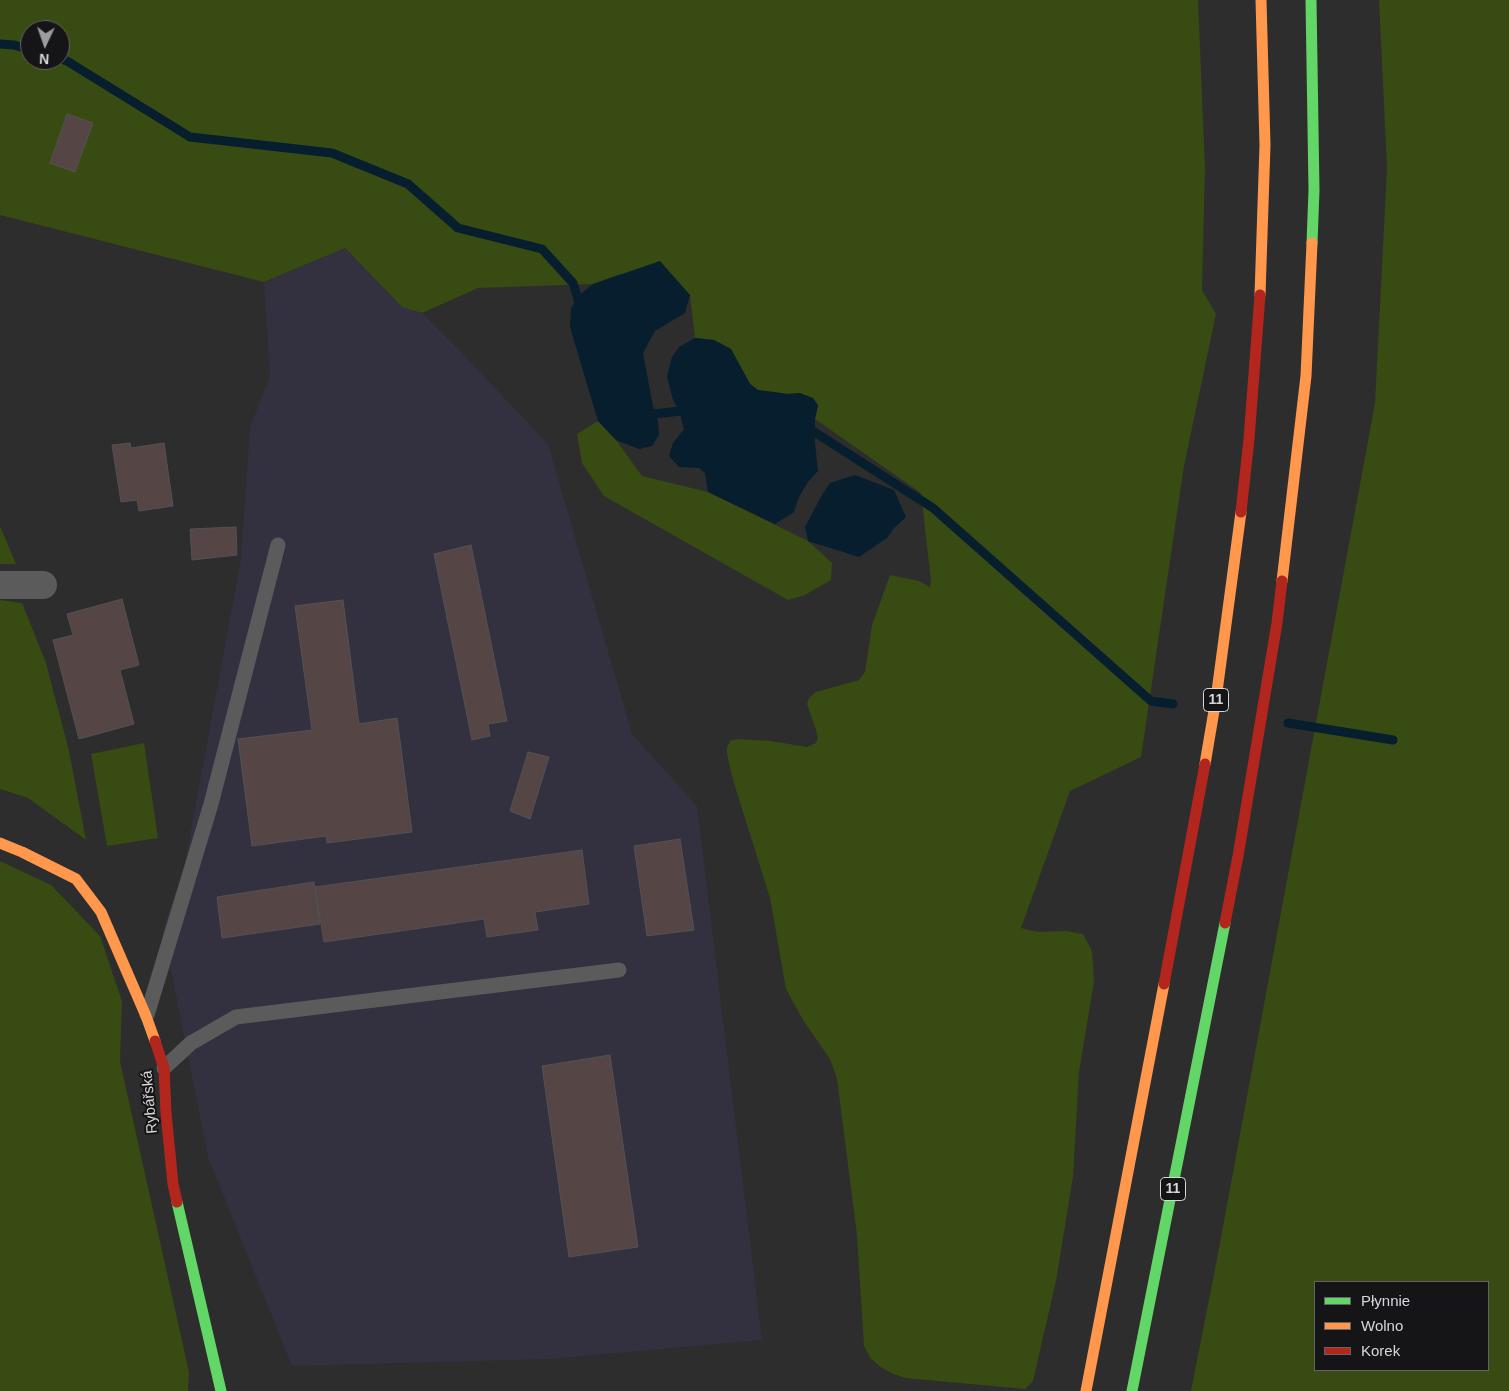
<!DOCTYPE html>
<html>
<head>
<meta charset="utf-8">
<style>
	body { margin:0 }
	#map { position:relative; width:1509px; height:1391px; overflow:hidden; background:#2d2d2d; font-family:Helvetica,sans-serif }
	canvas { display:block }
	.legend { position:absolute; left:1314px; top:1281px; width:175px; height:90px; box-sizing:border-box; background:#151416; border:1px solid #636264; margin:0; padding:6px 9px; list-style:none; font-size:15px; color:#d8d7d8 }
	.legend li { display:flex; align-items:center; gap:10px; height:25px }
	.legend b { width:25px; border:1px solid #636264 }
	.north { position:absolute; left:20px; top:20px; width:50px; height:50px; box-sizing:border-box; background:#151416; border:1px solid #636264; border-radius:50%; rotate:183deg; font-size:14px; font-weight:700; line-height:20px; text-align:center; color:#d8d7d8 }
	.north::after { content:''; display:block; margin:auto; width:18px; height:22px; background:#9c9c9c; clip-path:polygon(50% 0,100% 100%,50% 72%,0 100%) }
</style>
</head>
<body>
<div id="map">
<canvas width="1509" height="1391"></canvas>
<ul class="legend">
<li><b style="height:6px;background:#63d668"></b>Płynnie</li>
<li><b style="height:6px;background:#ff974d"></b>Wolno</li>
<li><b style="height:6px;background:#b3261e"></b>Korek</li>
</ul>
<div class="north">N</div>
</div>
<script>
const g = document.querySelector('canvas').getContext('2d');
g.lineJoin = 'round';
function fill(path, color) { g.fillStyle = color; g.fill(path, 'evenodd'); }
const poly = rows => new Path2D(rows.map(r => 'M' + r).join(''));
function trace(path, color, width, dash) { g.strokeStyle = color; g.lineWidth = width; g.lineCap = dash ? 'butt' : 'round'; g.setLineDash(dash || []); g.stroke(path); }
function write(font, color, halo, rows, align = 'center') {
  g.font = font + ' Helvetica,sans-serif'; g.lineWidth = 4; g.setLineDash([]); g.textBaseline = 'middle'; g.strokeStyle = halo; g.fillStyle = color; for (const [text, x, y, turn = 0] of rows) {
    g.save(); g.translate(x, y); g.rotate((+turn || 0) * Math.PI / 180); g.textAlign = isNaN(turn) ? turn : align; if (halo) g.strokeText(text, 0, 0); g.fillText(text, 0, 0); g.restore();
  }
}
fill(poly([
	[345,248,402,307,422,313,461,352,548,444,632,734,697,806,762,1340,549,1359,292,1366,208,1157,163,929,184,868,241,559,250,427,270,376,264,282]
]), '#33303f');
fill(poly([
	[0,0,1198,0,1205,168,1202,290,1216,314,1184,466,1141,757,1070,791,1021,928,1038,932,1066,931,1083,934,1092,951,1094,981,1079,1072,1073,1177,1056,1281,1033,1381,1025,1389,905,1378,894,1374,882,1368,871,1359,864,1346,857,1235,837,1079,830,1059,803,1020,786,989,770,898,733,780,727,754,727,748,730,741,738,739,771,741,807,747,816,743,818,738,816,730,807,704,809,698,816,692,859,680,865,672,872,625,890,575,919,581,930,587,931,581,921,493,815,419,818,406,800,393,788,394,758,390,750,384,731,349,714,340,695,338,690,295,621,274,593,284,478,288,422,313,402,307,345,248,264,282,0,215],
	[30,30,60,30,60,60,30,60],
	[1379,0,1509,0,1509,1391,1191,1391,1217,1259,1375,403,1387,168],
	[1315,1282,1488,1282,1488,1370,1315,1370],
	[598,421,616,440,642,476,708,492,808,541,832,563,831,580,805,595,788,600,604,496,582,463,577,434],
	[0,526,16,564,0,564],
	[0,600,22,603,46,663,69,751,86,840,28,798,0,789],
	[144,743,158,838,107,846,91,754],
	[0,861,51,885,100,936,122,1001,120,1061,189,1372,188,1391,0,1391]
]), '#374b12');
fill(poly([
	[660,261,690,295,685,313,655,331,643,353,653,406,658,421,659,435,652,446,639,449,616,440,598,421,570,327,571,308,582,293,593,284],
	[695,338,714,340,731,349,750,384,758,390,788,394,800,393,813,398,818,405,815,419,815,443,818,471,808,482,799,497,794,512,775,524,708,492,705,473,699,468,679,467,669,456,673,443,684,429,679,411,673,400,667,377,672,357,679,347],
	[855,475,894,490,906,517,894,528,887,538,859,557,808,541,805,527,822,495,830,483]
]), '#061e2e');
trace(poly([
	[0,44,14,45,30,50],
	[60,59,67,61,190,137,332,153,408,184,458,228,542,249,573,283,581,309],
	[645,415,689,410],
	[805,426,933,508,1151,701,1173,704],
	[1288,723,1393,740]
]), '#061e2e', 9);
const building = poly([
	[67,114,93,123,75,172,50,163,67,114],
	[130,443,131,448,164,443,173,506,139,511,137,500,121,502,112,445,130,443],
	[236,527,237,555,192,560,190,529,236,527],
	[471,545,507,721,488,724,490,736,472,740,434,554,471,545],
	[122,599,139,665,120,670,134,724,79,739,53,640,73,635,67,614,122,599],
	[343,600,359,724,397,718,412,832,327,843,326,836,252,846,238,739,312,730,295,606,343,600],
	[528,752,549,757,530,819,510,811,528,752],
	[680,839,694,930,647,936,634,846,680,839],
	[582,850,589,904,535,912,538,930,487,937,484,919,324,942,315,887,582,850],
	[314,882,320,924,222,938,217,897,314,882],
	[610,1055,638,1247,569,1257,542,1066,610,1055]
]);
fill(building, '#554545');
trace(building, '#535252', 1);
trace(poly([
	[147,1015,211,804,278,545],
	[164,1068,191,1043,236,1017,619,970]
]), '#5b5b5b', 15);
trace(poly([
	[0,585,43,585]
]), '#5b5b5b', 28);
trace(poly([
	[1311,0,1314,190,1312,243],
	[177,1202,221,1391],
	[1132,1391,1225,923]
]), '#63d668', 11);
trace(poly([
	[1260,295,1265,145,1261,0],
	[1282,581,1306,376,1312,243],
	[1205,764,1216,699,1241,512],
	[0,843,22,852,76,879,101,912,146,1016,155,1041],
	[1086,1391,1164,984]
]), '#ff974d', 11);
trace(poly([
	[1241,512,1249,439,1260,295],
	[1225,923,1238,856,1277,623,1282,581],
	[1164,984,1205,764],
	[155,1041,164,1068,166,1113,173,1184,177,1202]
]), '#b3261e', 11);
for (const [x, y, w] of [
	[1216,700,25],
	[1173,1189,25]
]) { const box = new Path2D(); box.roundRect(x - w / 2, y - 11.5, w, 23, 4); g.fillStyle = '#151416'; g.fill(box); trace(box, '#d8d7d8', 1); }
write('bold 14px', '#d8d7d8', null, [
	["11",1216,700],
	["11",1173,1189]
]);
write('15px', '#d8d7d8', '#151416', [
	["Rybářská",150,1102,-95]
]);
</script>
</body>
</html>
